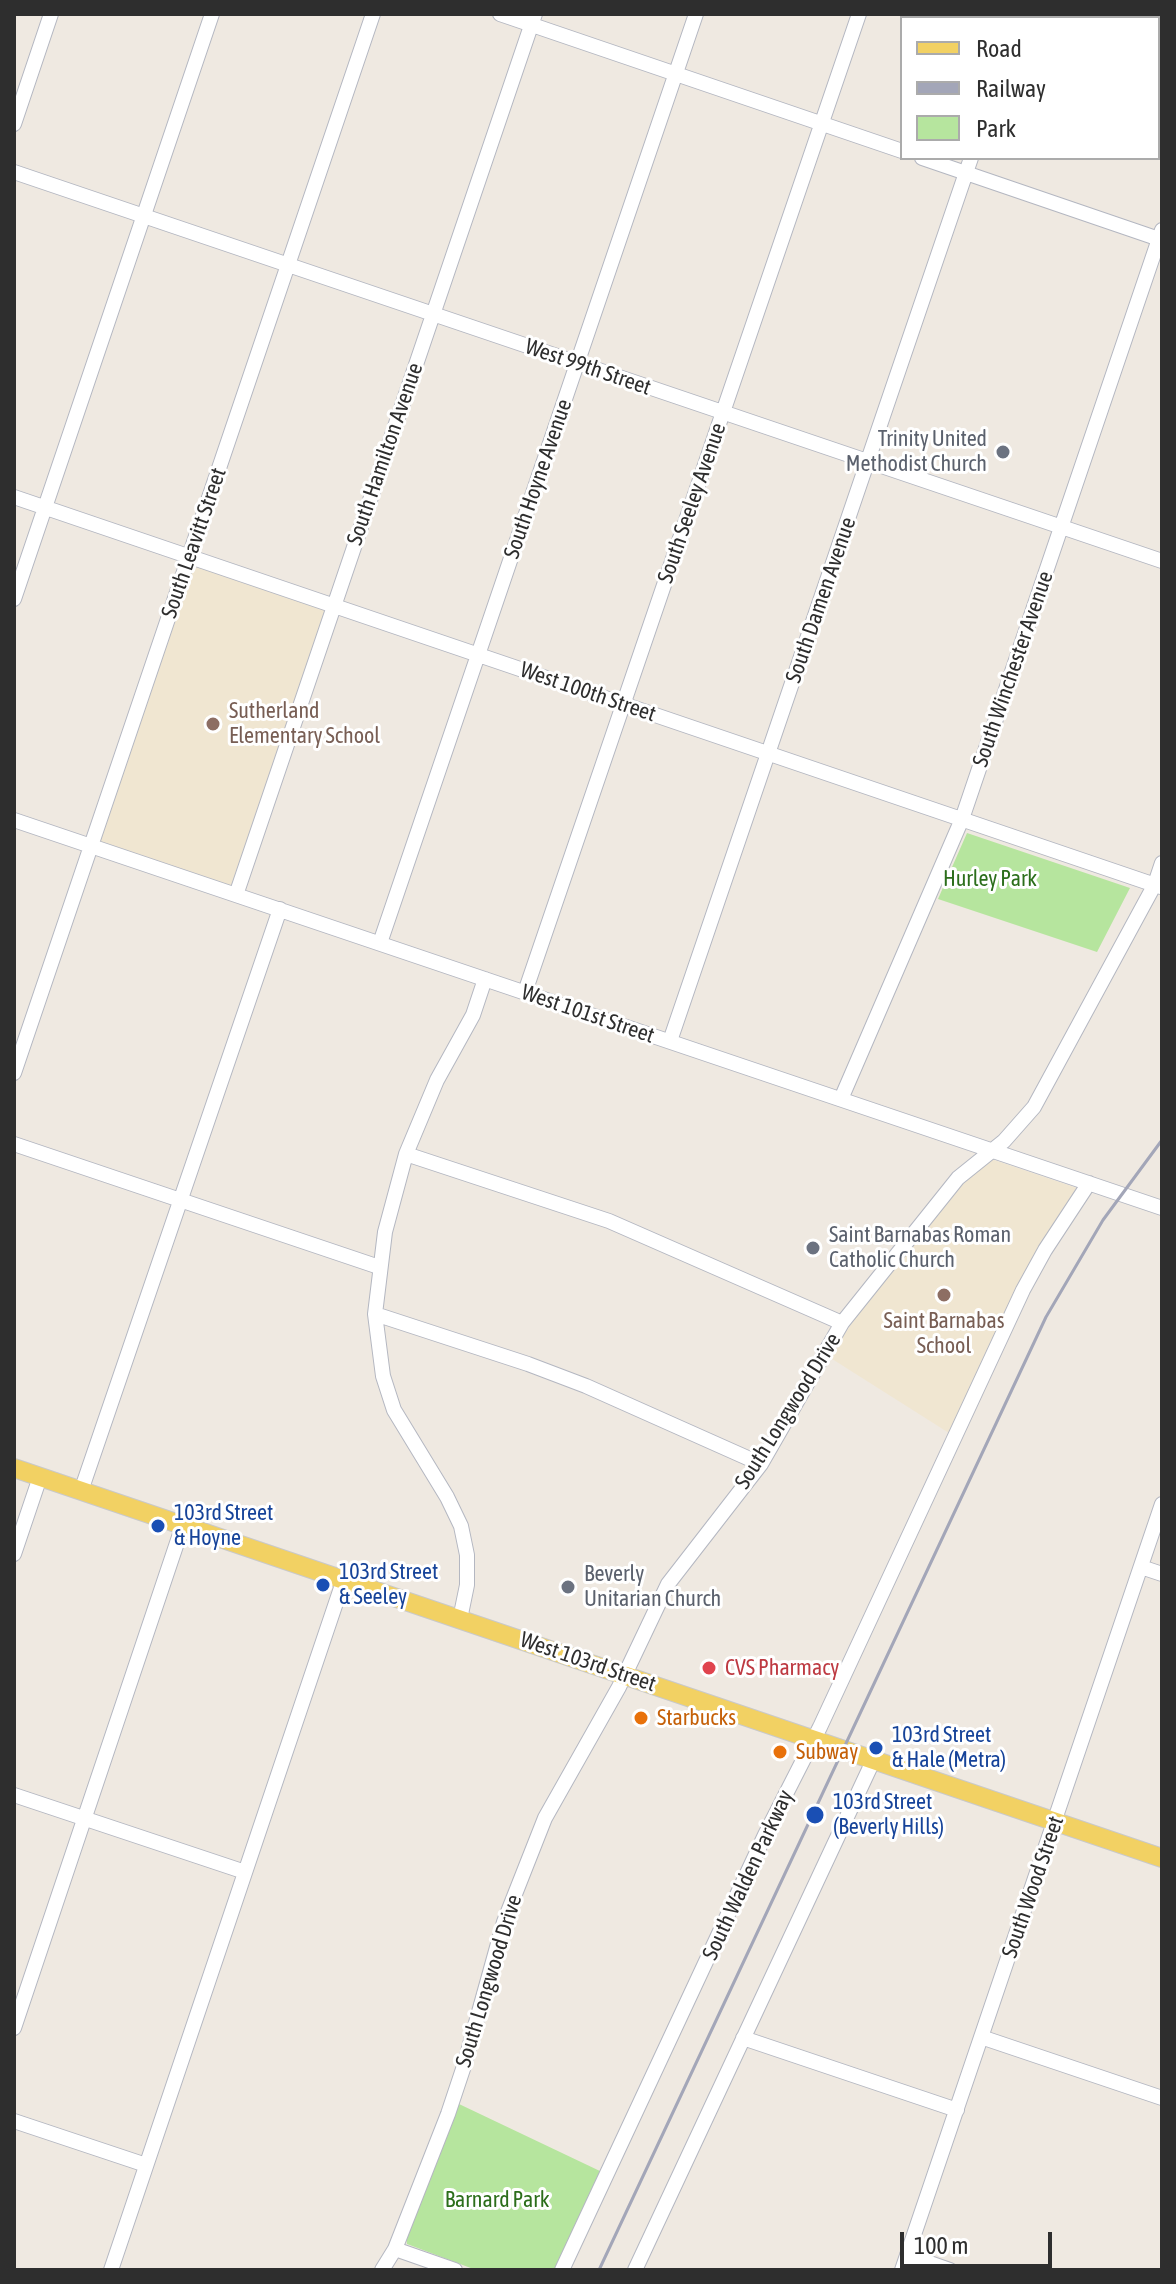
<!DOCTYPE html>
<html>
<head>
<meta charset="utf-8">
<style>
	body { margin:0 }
	#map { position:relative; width:1176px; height:2284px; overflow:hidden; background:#efe9e1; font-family:"Asap Condensed",sans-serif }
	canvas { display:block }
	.frame { position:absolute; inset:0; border:16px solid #2e2e2e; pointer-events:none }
	.legend { position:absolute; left:900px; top:16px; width:260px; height:144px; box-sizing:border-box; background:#fff; border:2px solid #ababab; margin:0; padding:10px 14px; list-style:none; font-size:24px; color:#2e2e2e }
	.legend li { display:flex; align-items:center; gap:16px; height:40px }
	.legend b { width:40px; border:2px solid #ababab }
	.scale { position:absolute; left:900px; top:2232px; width:152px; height:36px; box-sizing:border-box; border:4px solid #2e2e2e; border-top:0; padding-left:10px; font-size:24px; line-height:28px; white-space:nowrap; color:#2e2e2e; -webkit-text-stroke:6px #fff; paint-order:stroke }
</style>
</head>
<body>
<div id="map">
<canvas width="1176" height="2284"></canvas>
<div class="frame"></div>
<ul class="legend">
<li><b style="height:10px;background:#f2d163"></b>Road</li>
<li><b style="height:10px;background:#a3a6b8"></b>Railway</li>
<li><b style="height:22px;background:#b6e59e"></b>Park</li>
</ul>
<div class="scale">100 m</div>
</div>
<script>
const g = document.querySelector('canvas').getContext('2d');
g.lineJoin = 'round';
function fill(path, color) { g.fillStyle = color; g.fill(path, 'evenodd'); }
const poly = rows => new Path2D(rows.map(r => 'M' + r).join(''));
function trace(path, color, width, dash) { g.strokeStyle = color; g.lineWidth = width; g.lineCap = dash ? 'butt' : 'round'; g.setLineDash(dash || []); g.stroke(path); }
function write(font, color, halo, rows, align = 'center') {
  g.font = font + ' "Asap Condensed",sans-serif'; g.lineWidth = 6; g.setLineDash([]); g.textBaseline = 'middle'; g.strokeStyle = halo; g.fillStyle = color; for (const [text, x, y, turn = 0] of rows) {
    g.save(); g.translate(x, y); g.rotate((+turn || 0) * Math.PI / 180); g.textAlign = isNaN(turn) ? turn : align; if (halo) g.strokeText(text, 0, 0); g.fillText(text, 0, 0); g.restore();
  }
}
fill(poly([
	[193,563,326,607,231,887,99,842],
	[991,1159,1077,1188,1047,1233,1021,1282,949,1433,829,1357,863,1307,962,1185]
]), '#f0e6d1');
fill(poly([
	[967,833,1130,888,1097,952,938,899],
	[459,2104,602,2172,557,2270,476,2270,407,2244,406,2238]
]), '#b6e59e');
const minor = poly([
	[500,14,902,151],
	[1019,18,1021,14],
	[14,124,51,14],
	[922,158,1162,240],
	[14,172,1162,561],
	[14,497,1161,887],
	[14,599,212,14],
	[14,820,1162,1208],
	[236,895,535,14],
	[380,943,696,14],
	[525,992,859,14],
	[670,1041,971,158],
	[14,1073,373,14],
	[841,1099,962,819,1162,230],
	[14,1144,379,1267],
	[406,1154,609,1221,842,1323],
	[375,1314,528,1364,586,1386,761,1464],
	[81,1491,280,909],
	[14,1554,40,1477],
	[1141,1567,1162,1574],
	[460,1619,467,1585,467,1555,461,1526,447,1497,394,1410,383,1376,375,1314,385,1232,406,1154,437,1080,473,1015,485,979],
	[14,1795,245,1872],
	[14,2028,183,1525],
	[981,2037,1162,2098],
	[743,2038,957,2110],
	[14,2121,146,2165],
	[395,2249,455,2270],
	[907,2255,950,2270],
	[111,2270,344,1579],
	[382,2270,395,2249,448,2114,464,2066,504,1922,545,1818,619,1687,668,1584,761,1464,842,1323,958,1178,1004,1141,1034,1107,1155,884,1162,863],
	[562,2270,765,1835,820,1727,1023,1290,1045,1250,1089,1183],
	[635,2270,874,1759],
	[902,2270,1162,1504]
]);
const major = poly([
	[14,1468,1162,1858]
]);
trace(minor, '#b4b7c1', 16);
trace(major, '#c9c9c9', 20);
trace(minor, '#fff', 14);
trace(major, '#f2d163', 18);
trace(poly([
	[599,2270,1046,1317,1103,1220,1162,1140]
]), '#a3a6b8', 3);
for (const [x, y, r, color] of [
	[1003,452,8,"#6b7280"],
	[213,724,8,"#8d6e63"],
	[813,1248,8,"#6b7280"],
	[944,1295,8,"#8d6e63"],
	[158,1526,8,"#1a4fb4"],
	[323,1585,8,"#1a4fb4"],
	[568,1587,8,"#6b7280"],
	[709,1668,8,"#e0444e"],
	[641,1718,8,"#e8710a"],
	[876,1748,8,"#1a4fb4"],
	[780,1752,8,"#e8710a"],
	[815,1815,10,"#1a4fb4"]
]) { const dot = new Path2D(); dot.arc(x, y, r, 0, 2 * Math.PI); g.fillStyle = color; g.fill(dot); trace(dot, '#fff', 3); }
write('22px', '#2e2e2e', '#fff', [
	["West 99th Street",588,367,19],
	["South Hamilton Avenue",385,454,-71],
	["South Hoyne Avenue",538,479,-71],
	["South Seeley Avenue",692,503,-71],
	["South Leavitt Street",194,543,-71],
	["South Damen Avenue",821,600,-71],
	["South Winchester Avenue",1013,669,-71],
	["West 100th Street",588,692,19],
	["West 101st Street",588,1014,19],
	["South Longwood Drive",788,1411,-58],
	["West 103rd Street",588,1662,19],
	["South Walden Parkway",748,1875,-65],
	["South Wood Street",1033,1887,-71],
	["South Longwood Drive",489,1981,-73]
]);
write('22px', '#5b616d', '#fff', [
	["Trinity United",987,439,"right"],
	["Methodist Church",987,464,"right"],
	["Saint Barnabas Roman",829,1235],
	["Catholic Church",829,1260],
	["Beverly",584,1574],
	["Unitarian Church",584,1599]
], 'left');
write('22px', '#785e54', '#fff', [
	["Sutherland",229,711],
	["Elementary School",229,736],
	["Saint Barnabas",944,1321,"center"],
	["School",944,1346,"center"]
], 'left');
write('22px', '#2c6e1b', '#fff', [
	["Hurley Park",990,879],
	["Barnard Park",497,2200]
]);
write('22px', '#164399', '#fff', [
	["103rd Street",174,1513],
	["& Hoyne",174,1538],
	["103rd Street",339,1572],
	["& Seeley",339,1597],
	["103rd Street",892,1735],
	["& Hale (Metra)",892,1760],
	["103rd Street",833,1802],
	["(Beverly Hills)",833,1827]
], 'left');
write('22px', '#be3a42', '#fff', [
	["CVS Pharmacy",725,1668]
], 'left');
write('22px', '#c56008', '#fff', [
	["Starbucks",657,1718],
	["Subway",796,1752]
], 'left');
</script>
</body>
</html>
